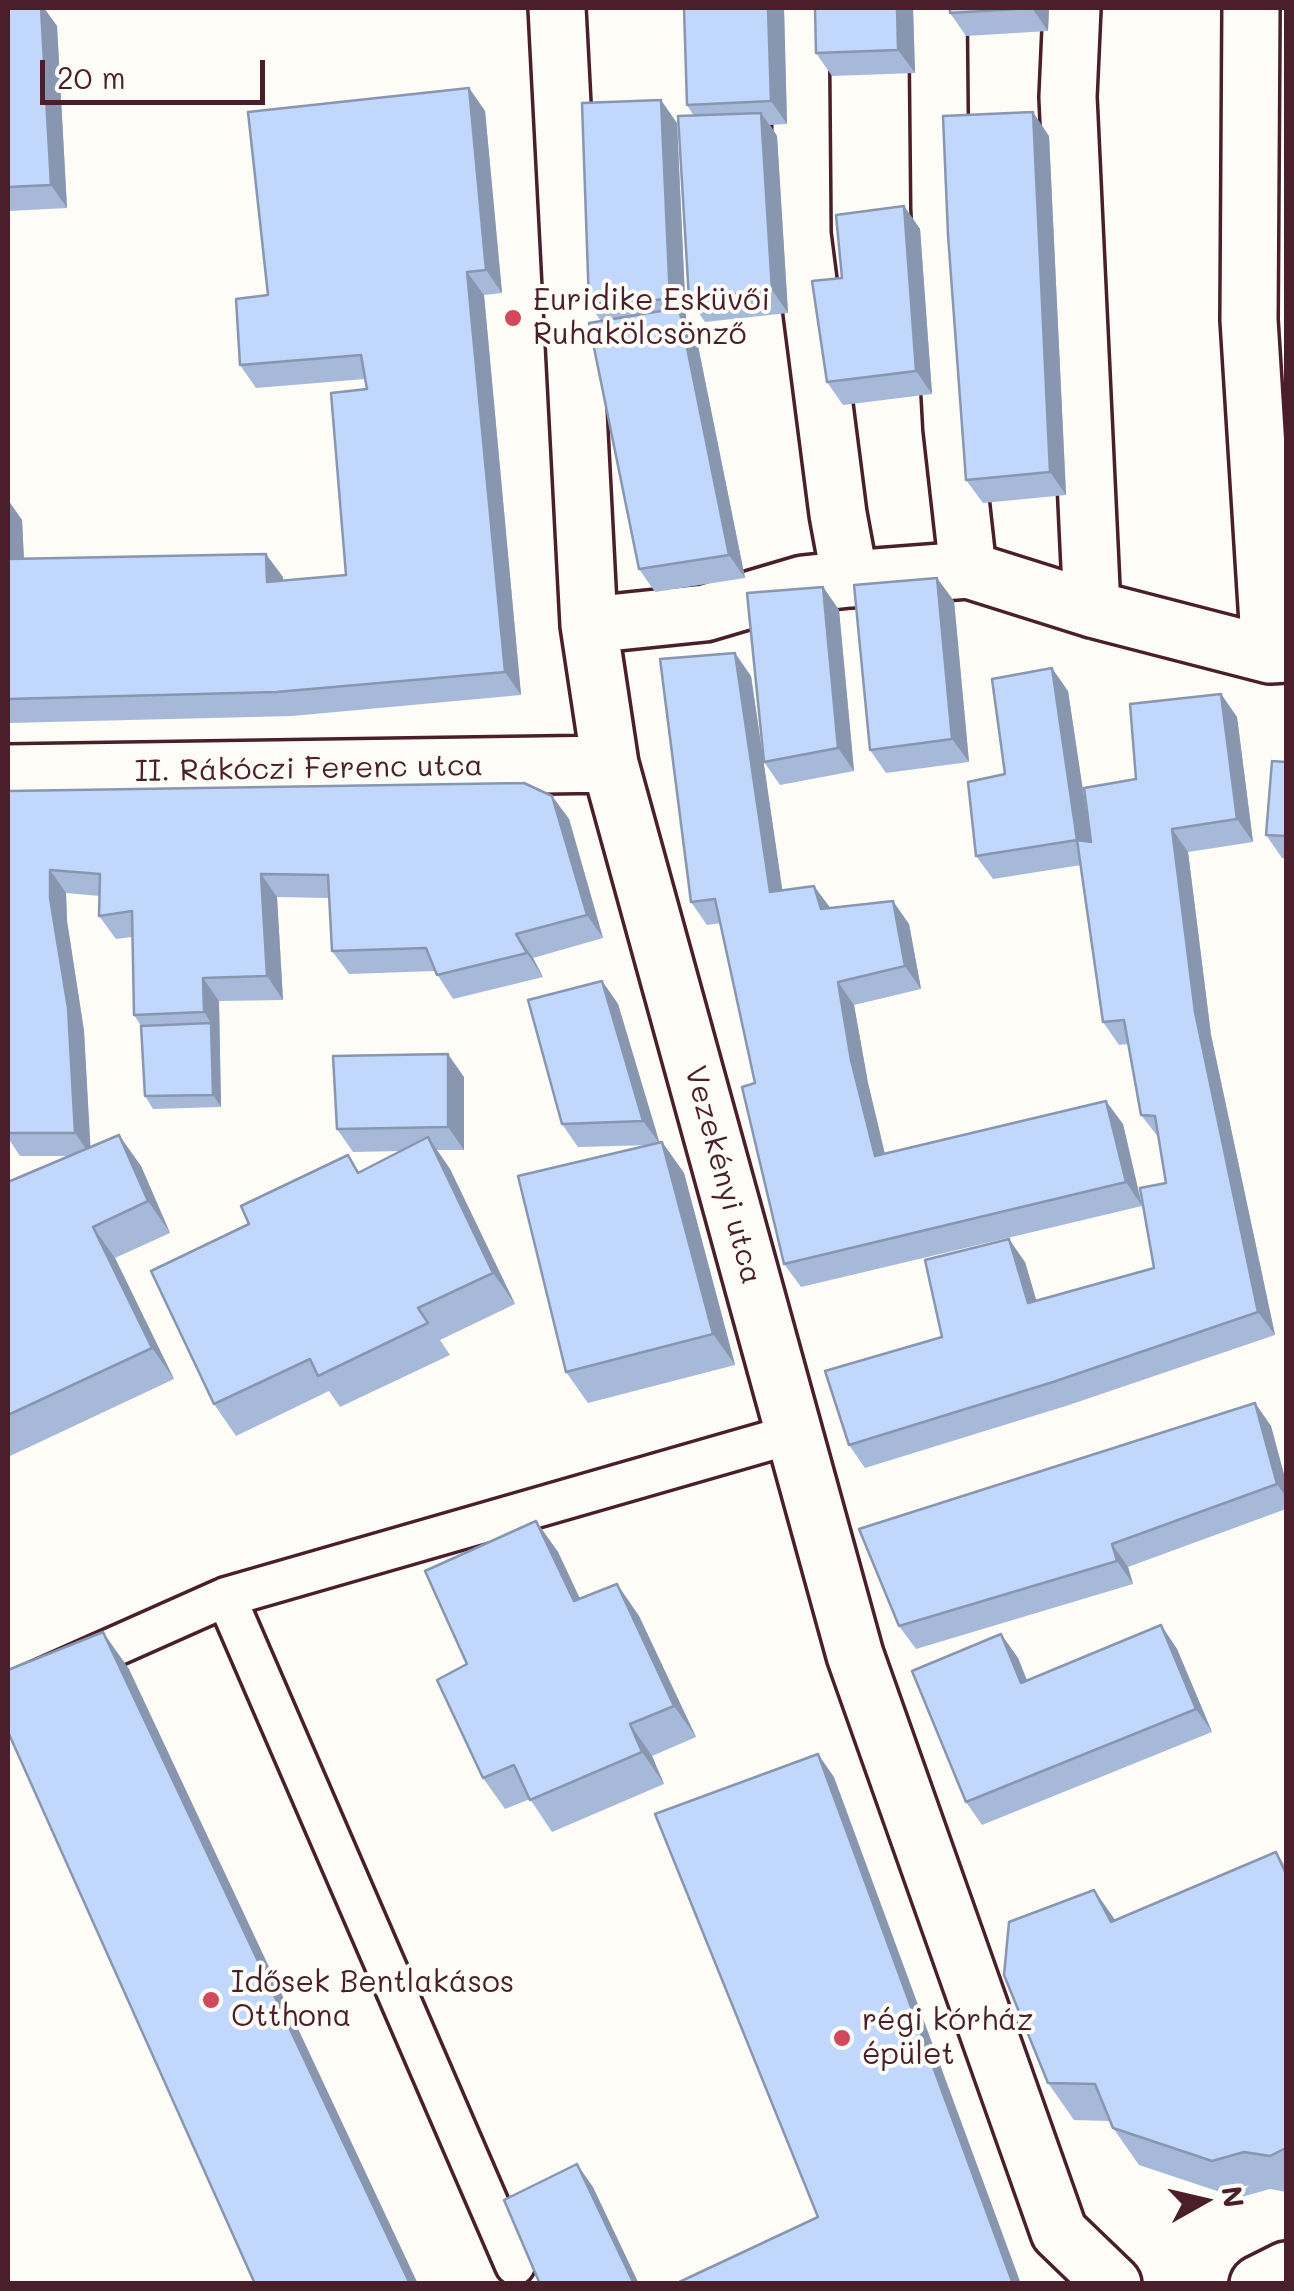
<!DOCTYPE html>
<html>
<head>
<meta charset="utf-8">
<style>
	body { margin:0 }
	#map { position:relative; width:1294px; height:2291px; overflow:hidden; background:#fdfcf7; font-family:Mali,sans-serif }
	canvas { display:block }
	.frame { position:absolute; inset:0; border:10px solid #4a1f2b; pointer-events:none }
	.north { position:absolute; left:1154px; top:2151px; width:100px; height:100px; -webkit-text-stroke:8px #fdfcf7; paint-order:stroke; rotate:82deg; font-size:28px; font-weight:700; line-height:40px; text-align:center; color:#4a1f2b }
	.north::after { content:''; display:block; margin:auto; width:35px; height:45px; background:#4a1f2b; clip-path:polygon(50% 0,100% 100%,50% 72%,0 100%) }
	.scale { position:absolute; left:40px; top:60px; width:225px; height:45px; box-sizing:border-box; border:5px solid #4a1f2b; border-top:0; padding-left:12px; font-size:30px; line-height:35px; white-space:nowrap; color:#4a1f2b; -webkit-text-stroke:8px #fdfcf7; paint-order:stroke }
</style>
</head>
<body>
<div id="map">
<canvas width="1294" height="2291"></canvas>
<div class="frame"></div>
<div class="north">N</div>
<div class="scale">20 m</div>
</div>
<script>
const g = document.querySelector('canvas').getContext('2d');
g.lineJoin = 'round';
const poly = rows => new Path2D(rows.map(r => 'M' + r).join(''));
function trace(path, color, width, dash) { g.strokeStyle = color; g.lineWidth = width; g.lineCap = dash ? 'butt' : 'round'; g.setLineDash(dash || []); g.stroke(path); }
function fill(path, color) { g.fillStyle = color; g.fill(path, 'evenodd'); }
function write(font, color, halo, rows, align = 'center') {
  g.font = font + ' Mali,sans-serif'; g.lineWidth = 8; g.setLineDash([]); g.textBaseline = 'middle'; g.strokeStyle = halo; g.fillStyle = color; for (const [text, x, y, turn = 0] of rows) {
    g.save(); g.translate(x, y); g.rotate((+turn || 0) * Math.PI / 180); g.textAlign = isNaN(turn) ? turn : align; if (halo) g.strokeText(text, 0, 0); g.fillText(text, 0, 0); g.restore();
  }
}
const service = poly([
	[226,1597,793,1434],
	[8,1694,226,1597,515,2265]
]);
const minor = poly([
	[557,8,589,625,610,764,855,1655,1059,2232,1113,2284],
	[800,8,802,234,838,514,850,579,968,570,1092,609,1270,655,1286,654],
	[938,8,940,208,952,428,968,570],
	[1072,8,1068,97,1092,609],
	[1251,8,1249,320,1270,655],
	[589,625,705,613,803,584,850,579],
	[8,773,610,764],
	[1258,2284,1286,2270]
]);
trace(service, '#4a1f2b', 45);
trace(minor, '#4a1f2b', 62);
trace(service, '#fdfcf7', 38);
trace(minor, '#fdfcf7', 55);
fill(poly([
	[8,8,44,8,57,26,67,208,8,211],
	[684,8,784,8,787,124,770,125,777,136,788,313,705,322,689,299,694,116,687,105],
	[913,8,915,73,832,76,816,53],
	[950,8,1049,8,1048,31,966,36,950,13],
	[469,88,485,111,502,293,484,295,521,695,292,716,8,723,8,500,22,520,24,559,283,577,283,580,346,575,367,389,365,379,256,388,240,365,268,295],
	[677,123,686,319,695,331,745,578,655,592,639,569,601,321,589,304],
	[1049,136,1066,495,983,503,966,480],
	[904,206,920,229,932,394,843,405,827,382,842,278],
	[823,587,839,610,854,771,780,785,764,762],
	[954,601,969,762,886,773,870,750],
	[751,676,782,890,814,886,830,908,909,924,921,989,854,1005,868,1083,885,1154,1123,1124,1142,1206,801,1287,784,1264,755,1083,721,923,707,925,691,902],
	[1068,691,1090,842,1136,779,1221,694,1237,717,1253,842,1188,852,1211,1035,1275,1335,1069,1405,865,1468,849,1445,942,1337,1025,1262,1036,1301,1154,1268,1166,1183,1159,1138,1141,1115,1128,1044,1119,1045,1103,1022,1081,865,993,879,976,856,1005,774],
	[1286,762,1286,859,1282,858,1266,835],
	[8,791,552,796,569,819,603,938,533,958,543,977,453,999,435,971,349,974,332,951,329,898,277,897,283,1000,219,1001,221,1107,153,1109,145,1096,141,1026,134,1015,132,937,116,939,99,916,100,896,66,893,67,921,84,1031,90,1147,141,1166,170,1233,115,1258,174,1379,8,1457,8,1182,68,1156,20,1156,8,1138],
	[602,981,618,1004,659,1143,662,1142,684,1173,735,1365,588,1403,566,1372,650,1145,578,1147,562,1124],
	[464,1077,464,1150,437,1150,450,1169,515,1304,440,1340,450,1355,340,1407,329,1391,236,1436,214,1404,249,1224,348,1155,359,1172,401,1151,353,1152,337,1129],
	[1255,1403,1271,1426,1286,1482,1286,1509,1128,1567,1133,1584,916,1649,899,1626],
	[536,1521,558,1552,580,1599,617,1584,639,1616,696,1737,652,1756,664,1784,552,1832,530,1799,505,1809,483,1778,467,1664],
	[1161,1625,1177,1649,1212,1732,982,1825,966,1802,1001,1634,1018,1658,1027,1680],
	[1276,1852,1286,1867,1286,2192,1270,2189,1238,2198,1139,2165,1113,2128,1110,2121,1074,2120,1048,2083,1094,1890,1115,1920]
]), '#a7b9d9');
fill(poly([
	[41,8,44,8,57,26,67,208,51,185],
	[768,8,784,8,787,124,771,101],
	[897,8,913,8,915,73,898,50],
	[1032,8,1049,8,1048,31],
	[469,88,485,111,502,293,486,270],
	[661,100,677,123,686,319,695,331,745,578,729,555,680,313,670,299],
	[1033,112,1049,136,1066,495,1050,472],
	[761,113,777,136,788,313,772,290],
	[904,206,920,229,932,394,916,371],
	[467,272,484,295,521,695,505,672],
	[8,500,22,520,25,583,9,559],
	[266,554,283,577,283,605,267,582],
	[937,578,954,601,969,762,952,739],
	[823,587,839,610,854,771,838,748],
	[735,653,751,676,786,915,770,892],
	[1052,668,1068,691,1094,863,1077,840],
	[1221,694,1237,717,1253,842,1237,819],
	[552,796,569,819,603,938,587,915],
	[1172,829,1188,852,1211,1035,1275,1335,1258,1312,1195,1012],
	[50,870,66,893,67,921,84,1031,91,1156,75,1133,50,898],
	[261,874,277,897,283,1000,267,976],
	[814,886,831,909,821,909],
	[893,901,909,924,921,989,905,966],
	[516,934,533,958,543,977,527,953],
	[203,978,219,1001,221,1107,213,1095,211,1023,204,1012],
	[602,981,618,1004,660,1144,643,1121],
	[838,982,854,1005,868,1083,891,1180,875,1156,851,1060],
	[448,1054,464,1077,464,1150,448,1127],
	[1106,1101,1123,1124,1142,1206,1126,1182],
	[119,1135,141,1166,170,1233,148,1201],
	[428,1137,450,1169,515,1304,493,1273],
	[662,1142,684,1173,735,1365,713,1334],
	[93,1227,115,1258,174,1379,152,1348],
	[1009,1239,1025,1262,1044,1326,1028,1303],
	[1255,1403,1271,1426,1286,1482,1286,1497,1277,1484],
	[536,1521,558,1552,596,1633,574,1601],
	[1112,1544,1128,1567,1133,1584,1117,1561],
	[617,1584,639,1616,696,1737,674,1706],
	[1161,1625,1177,1649,1212,1732,1196,1709],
	[103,1632,129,1669,418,2284,410,2284],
	[1001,1634,1018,1658,1037,1706,1021,1683],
	[630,1724,652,1756,664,1784,642,1752],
	[818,1754,834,1777,1021,2284,1013,2284],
	[1094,1890,1120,1927,1111,1922],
	[577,2164,593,2187,639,2284,634,2284]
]), '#8896b0');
const building = poly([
	[8,8,41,8,51,185,8,187,8,8],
	[684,8,768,8,771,101,687,105,684,8],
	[815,8,897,8,898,50,816,53,815,8],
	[950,8,1032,8,950,13,950,8],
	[469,88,486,270,467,272,505,672,276,692,8,699,8,533,9,559,266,554,267,582,346,575,331,393,367,389,361,355,240,365,236,299,268,295,248,112,469,88],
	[661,100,670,299,589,304,582,103,661,100],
	[1033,112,1050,472,966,480,948,235,943,116,1033,112],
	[761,113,772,290,689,299,678,116,761,113],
	[904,206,916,371,827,382,812,281,842,278,836,215,904,206],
	[679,308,729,555,639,569,589,323,679,308],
	[937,578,952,739,870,750,854,585,937,578],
	[823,587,838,748,764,762,747,593,823,587],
	[735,653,770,892,814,886,821,909,893,901,905,966,838,982,851,1060,875,1156,1106,1101,1126,1182,784,1264,742,1087,755,1083,715,899,691,902,660,659,735,653],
	[1052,668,1077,840,976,856,968,782,1005,774,992,679,1052,668],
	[1221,694,1237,819,1172,829,1195,1012,1258,1312,1053,1382,849,1445,825,1371,942,1337,925,1260,1009,1239,1028,1303,1154,1268,1140,1188,1166,1183,1155,1116,1141,1115,1124,1020,1103,1022,1077,840,1091,842,1084,788,1136,779,1130,704,1221,694],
	[1272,761,1286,762,1286,836,1266,835,1272,761],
	[524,783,552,796,587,915,516,934,527,953,437,975,426,948,332,951,328,875,261,874,267,976,203,978,204,1012,134,1015,132,911,99,916,100,874,50,870,50,898,68,1008,75,1133,8,1133,8,791,524,783],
	[602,981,643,1121,562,1124,528,1000,602,981],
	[211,1023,213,1095,145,1096,141,1026,211,1023],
	[448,1054,448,1127,337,1129,333,1056,448,1054],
	[119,1135,148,1201,93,1227,152,1348,8,1415,8,1182,119,1135],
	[428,1137,493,1273,418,1308,428,1323,318,1376,310,1359,214,1404,151,1271,249,1224,241,1206,348,1155,358,1173,428,1137],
	[662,1142,713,1334,566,1372,518,1176,662,1142],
	[1255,1403,1277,1484,1112,1544,1117,1561,899,1626,859,1529,1255,1403],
	[536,1521,574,1601,617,1584,674,1706,630,1724,642,1752,530,1800,514,1765,483,1778,437,1680,467,1664,425,1571,536,1521],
	[1161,1625,1196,1709,966,1802,912,1671,1001,1634,1021,1683,1161,1625],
	[103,1632,410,2284,255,2284,8,1732,8,1670,103,1632],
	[818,1754,1013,2284,675,2284,818,2217,655,1814,818,1754],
	[1276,1852,1286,1874,1286,2148,1270,2156,1244,2152,1212,2161,1113,2128,1095,2084,1048,2083,1004,1975,1009,1922,1094,1890,1111,1922,1276,1852],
	[577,2164,634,2284,540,2284,504,2200,577,2164]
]);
fill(building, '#c2d7fc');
trace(building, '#8896b0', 2.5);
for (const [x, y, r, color] of [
	[513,318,10,"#d1495b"],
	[211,2000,10,"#d1495b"],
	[842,2038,10,"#d1495b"]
]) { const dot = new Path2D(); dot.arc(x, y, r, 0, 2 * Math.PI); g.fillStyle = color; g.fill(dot); trace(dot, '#fdfcf7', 4); }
write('30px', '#4a1f2b', '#fdfcf7', [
	["Euridike Esküvői",533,301],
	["Ruhakölcsönző",533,335],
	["Idősek Bentlakásos",231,1983],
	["Otthona",231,2017],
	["régi kórház",862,2021],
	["épület",862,2055]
], 'left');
write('30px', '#4a1f2b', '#fdfcf7', [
	["II. Rákóczi Ferenc utca",309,769,-1],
	["Vezekényi utca",723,1175,75]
]);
</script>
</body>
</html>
